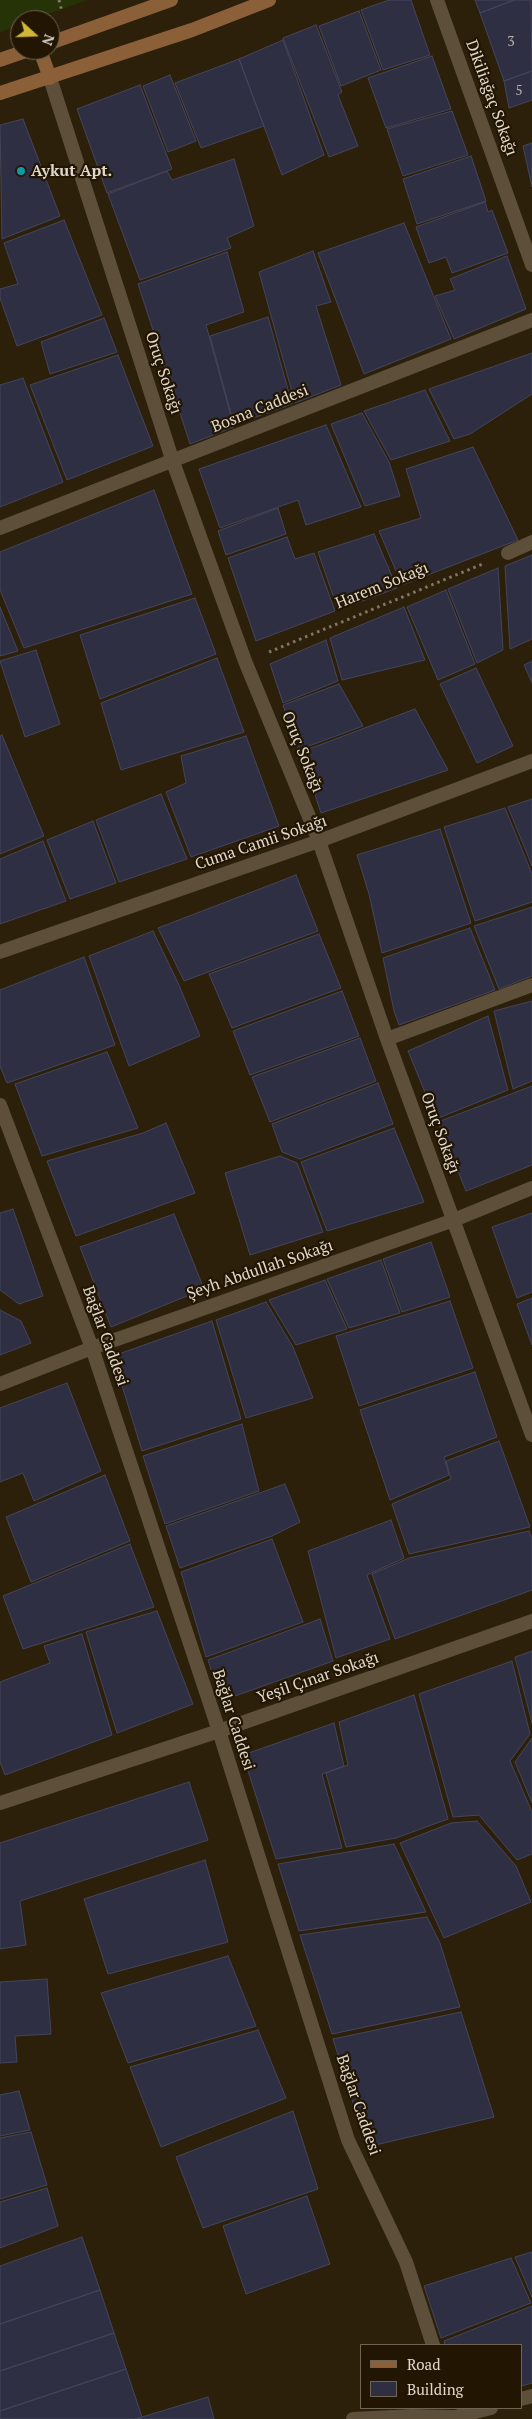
<!DOCTYPE html>
<html>
<head>
<meta charset="utf-8">
<style>
	body { margin:0 }
	#map { position:relative; width:532px; height:2419px; overflow:hidden; background:#2c200b; font-family:"PT Serif",serif }
	canvas { display:block }
	.legend { position:absolute; left:360px; top:2344px; width:162px; height:65px; box-sizing:border-box; background:#221603; border:1px solid #6e6453; margin:0; padding:6px 9px; list-style:none; font-size:15px; color:#e0d8cc }
	.legend li { display:flex; align-items:center; gap:10px; height:25px }
	.legend b { width:25px; border:1px solid #6e6453 }
	.north { position:absolute; left:10px; top:10px; width:50px; height:50px; box-sizing:border-box; background:#221603; border:1px solid #6e6453; border-radius:50%; rotate:110deg; font-size:14px; font-weight:700; line-height:20px; text-align:center; color:#e0d8cc }
	.north::after { content:''; display:block; margin:auto; width:18px; height:22px; background:#d1b736; clip-path:polygon(50% 0,100% 100%,50% 72%,0 100%) }
</style>
</head>
<body>
<div id="map">
<canvas width="532" height="2419"></canvas>
<ul class="legend">
<li><b style="height:6px;background:#8b6038"></b>Road</li>
<li><b style="height:14px;background:#2f2f44"></b>Building</li>
</ul>
<div class="north">N</div>
</div>
<script>
const g = document.querySelector('canvas').getContext('2d');
g.lineJoin = 'round';
function fill(path, color) { g.fillStyle = color; g.fill(path, 'evenodd'); }
const poly = rows => new Path2D(rows.map(r => 'M' + r).join(''));
function trace(path, color, width, dash) { g.strokeStyle = color; g.lineWidth = width; g.lineCap = dash ? 'butt' : 'round'; g.setLineDash(dash || []); g.stroke(path); }
function write(font, color, halo, rows, align = 'center') {
  g.font = font + ' "PT Serif",serif'; g.lineWidth = 4.5; g.setLineDash([]); g.textBaseline = 'middle'; g.strokeStyle = halo; g.fillStyle = color; for (const [text, x, y, turn = 0] of rows) {
    g.save(); g.translate(x, y); g.rotate((+turn || 0) * Math.PI / 180); g.textAlign = isNaN(turn) ? turn : align; if (halo) g.strokeText(text, 0, 0); g.fillText(text, 0, 0); g.restore();
  }
}
fill(poly([
	[0,0,87,0,32,20,20,20,20,25,0,32]
]), '#253306');
const building = poly([
	[389,0,411,0,430,55,383,70,361,10,389,0],
	[475,0,514,0,480,13,475,0],
	[514,0,531,0,532,71,504,81,480,13,514,0],
	[359,11,381,70,341,86,319,26,359,11],
	[316,25,342,92,338,95,358,146,329,157,283,38,316,25],
	[283,40,324,155,282,175,239,59,283,40],
	[432,56,451,109,386,128,368,78,432,56],
	[239,59,264,126,201,148,175,83,239,59],
	[532,71,532,100,509,108,504,81,532,71],
	[170,75,196,141,168,152,143,86,170,75],
	[140,85,172,169,107,193,77,109,140,85],
	[452,111,468,155,403,176,387,129,452,111],
	[23,119,60,216,2,239,0,125,23,119],
	[532,143,532,187,523,146,532,143],
	[471,156,486,201,417,224,403,179,471,156],
	[234,159,254,226,227,238,231,248,140,280,108,194,167,171,172,180,234,159],
	[485,202,488,212,492,210,508,253,452,273,446,257,429,263,416,227,485,202],
	[64,220,102,315,17,346,0,298,0,289,18,284,4,243,64,220],
	[404,223,451,339,364,374,318,253,404,223],
	[313,251,331,302,316,306,341,385,295,403,259,272,313,251],
	[227,252,244,312,206,325,234,427,190,444,138,284,227,252],
	[507,256,526,309,454,339,435,296,455,290,450,279,507,256],
	[268,317,292,404,234,425,210,336,268,317],
	[104,318,117,352,50,374,41,342,104,318],
	[532,353,532,394,470,434,454,439,429,389,532,353],
	[118,355,153,446,67,480,30,385,118,355],
	[23,378,63,482,0,507,0,385,23,378],
	[425,390,450,441,391,460,364,411,425,390],
	[362,413,389,462,400,496,365,506,331,424,362,413],
	[326,425,361,507,306,525,298,500,220,528,199,469,326,425],
	[473,447,518,540,402,585,379,531,421,518,406,469,473,447],
	[154,490,192,594,24,648,0,590,0,552,154,490],
	[278,508,286,534,226,555,218,531,278,508],
	[374,534,397,588,338,610,318,552,374,534],
	[287,537,295,559,314,553,335,611,256,641,228,558,287,537],
	[532,555,532,639,510,649,505,566,532,555],
	[498,568,503,650,477,663,448,589,498,568],
	[446,590,475,664,438,680,407,607,446,590],
	[195,598,216,654,100,699,80,635,195,598],
	[0,607,18,651,0,656,0,607],
	[404,607,425,660,342,680,330,638,404,607],
	[326,640,338,681,283,703,270,664,326,640],
	[36,650,60,724,25,737,0,661,36,650],
	[217,658,244,732,121,770,101,703,217,658],
	[532,661,532,683,524,665,532,661],
	[476,668,513,746,477,763,440,684,476,668],
	[339,684,363,726,298,750,283,705,339,684],
	[415,709,448,770,321,813,301,752,415,709],
	[2,735,44,836,0,854,0,736,2,735],
	[246,736,279,826,191,857,166,792,186,783,181,756,246,736],
	[161,794,187,859,119,882,96,820,161,794],
	[532,799,532,866,508,807,532,799],
	[505,808,532,874,532,902,475,921,444,827,505,808],
	[93,821,116,883,70,899,47,840,93,821],
	[440,829,471,923,382,953,369,894,357,855,440,829],
	[43,841,66,901,0,924,0,859,43,841],
	[296,875,318,931,184,981,158,928,296,875],
	[532,907,532,976,499,989,474,926,532,907],
	[470,928,495,990,399,1025,394,1011,383,958,470,928],
	[153,931,179,985,200,1036,129,1066,89,956,153,931],
	[319,934,341,988,232,1028,209,974,319,934],
	[84,957,115,1045,7,1083,0,1066,0,990,84,957],
	[342,991,359,1036,250,1075,233,1031,342,991],
	[532,1001,532,1081,513,1089,494,1011,532,1001],
	[488,1016,508,1090,436,1119,408,1051,488,1016],
	[360,1038,376,1081,270,1122,252,1077,360,1038],
	[107,1052,138,1128,42,1156,15,1084,107,1052],
	[378,1083,393,1124,300,1159,282,1152,272,1124,378,1083],
	[532,1086,532,1165,466,1191,438,1122,532,1086],
	[166,1123,195,1193,76,1236,47,1161,143,1133,166,1123],
	[394,1128,424,1202,327,1231,301,1162,394,1128],
	[280,1156,297,1163,323,1232,250,1255,225,1173,280,1156],
	[13,1209,43,1296,19,1304,0,1290,0,1213,13,1209],
	[532,1213,532,1292,517,1298,492,1227,532,1213],
	[174,1214,204,1289,111,1327,80,1247,174,1214],
	[431,1242,450,1297,402,1312,383,1259,431,1242],
	[381,1260,400,1313,349,1328,327,1279,381,1260],
	[325,1280,347,1329,296,1345,269,1300,325,1280],
	[532,1298,532,1345,517,1304,532,1298],
	[450,1301,473,1368,359,1406,336,1336,450,1301],
	[266,1302,293,1347,313,1398,246,1418,216,1320,266,1302],
	[0,1310,21,1321,31,1343,0,1355,0,1310],
	[212,1321,241,1419,142,1451,113,1356,212,1321],
	[475,1372,497,1437,444,1457,449,1475,390,1500,360,1410,475,1372],
	[67,1383,101,1471,34,1501,23,1473,0,1482,0,1408,67,1383],
	[242,1424,259,1491,165,1524,143,1456,242,1424],
	[499,1441,530,1527,409,1554,392,1504,451,1479,446,1461,499,1441],
	[105,1475,130,1541,31,1582,6,1517,105,1475],
	[285,1484,300,1522,272,1536,180,1568,166,1526,285,1484],
	[391,1520,404,1558,367,1575,390,1639,336,1658,308,1551,391,1520],
	[529,1531,532,1538,532,1590,395,1639,372,1574,409,1558,529,1531],
	[272,1539,303,1622,206,1657,181,1572,272,1539],
	[130,1544,154,1607,23,1649,3,1596,130,1544],
	[157,1611,193,1704,117,1733,86,1632,157,1611],
	[320,1619,333,1661,221,1701,208,1660,320,1619],
	[82,1634,112,1735,5,1775,0,1762,0,1682,50,1663,44,1646,82,1634],
	[532,1651,532,1723,515,1657,532,1651],
	[512,1661,530,1734,510,1761,532,1812,532,1854,517,1860,479,1815,453,1817,419,1694,512,1661],
	[414,1695,448,1819,396,1838,346,1847,326,1773,348,1765,339,1722,414,1695],
	[334,1723,344,1766,322,1774,342,1848,276,1859,243,1755,334,1723],
	[532,1738,532,1803,515,1762,532,1738],
	[189,1782,208,1840,20,1901,26,1945,0,1949,0,1843,189,1782],
	[477,1821,516,1866,531,1902,444,1938,400,1843,451,1823,477,1821],
	[394,1844,426,1912,299,1931,278,1864,394,1844],
	[205,1860,228,1942,108,1974,84,1899,205,1860],
	[427,1917,440,1943,460,2007,332,2034,300,1935,427,1917],
	[228,1956,256,2026,128,2063,101,1993,228,1956],
	[47,1979,51,2034,15,2036,17,2062,0,2063,0,1982,47,1979],
	[461,2012,494,2117,367,2147,333,2039,461,2012],
	[258,2030,286,2098,161,2147,130,2067,258,2030],
	[19,2091,30,2130,0,2136,0,2095,19,2091],
	[293,2111,318,2189,203,2228,176,2157,293,2111],
	[31,2132,47,2185,0,2199,0,2138,31,2132],
	[47,2188,58,2226,0,2248,0,2202,47,2188],
	[307,2196,330,2264,246,2294,223,2226,307,2196],
	[82,2237,100,2290,0,2324,0,2266,82,2237],
	[532,2252,532,2297,515,2257,532,2252],
	[511,2258,531,2303,441,2338,424,2286,511,2258],
	[100,2290,114,2333,0,2371,0,2324,100,2290],
	[532,2306,532,2383,521,2386,521,2345,445,2345,444,2341,532,2306],
	[114,2333,126,2369,0,2411,0,2371,114,2333],
	[126,2369,142,2417,135,2419,0,2419,0,2411,126,2369],
	[208,2397,214,2419,135,2419,142,2417,208,2397]
]);
fill(building, '#2f2f44');
trace(building, '#44455c', 1);
trace(poly([
	[59,0,62,12],
	[269,652,485,563]
]), '#817766', 3, [2.5, 4]);
trace(poly([
	[437,0,532,265],
	[50,78,173,462,245,661,319,841,387,1039,532,1435],
	[0,528,532,320],
	[508,553,532,542],
	[0,952,319,841,532,761],
	[387,1039,532,985],
	[0,1105,92,1348,219,1731,348,2140,406,2262,433,2345],
	[0,1384,92,1348,454,1220,532,1188],
	[0,1803,219,1731,532,1621],
	[521,2399,532,2396],
	[353,2419,412,2416,455,2417,491,2408]
]), '#5d4f3a', 14);
trace(poly([
	[50,43,171,0],
	[40,50,50,78],
	[0,60,29,50],
	[0,93,192,30,269,0]
]), '#8b6038', 14);
for (const [x, y, r, color] of [
	[21,171,5,"#0f9aa8"]
]) { const dot = new Path2D(); dot.arc(x, y, r, 0, 2 * Math.PI); g.fillStyle = color; g.fill(dot); trace(dot, '#221603', 2); }
write('14px', '#b4aeaa', null, [
	["3",511,42],
	["5",519,91]
]);
write('16px', '#e0d8cc', '#221603', [
	["Dikiliağaç Sokağı",491,98,70],
	["Oruç Sokağı",163,373,72],
	["Bosna Caddesi",260,409,-22],
	["Harem Sokağı",382,586,-22],
	["Oruç Sokağı",302,752,68],
	["Cuma Camii Sokağı",261,843,-19],
	["Oruç Sokağı",440,1133,70],
	["Şeyh Abdullah Sokağı",260,1270,-19],
	["Bağlar Caddesi",105,1336,70],
	["Yeşil Çınar Sokağı",318,1678,-19],
	["Bağlar Caddesi",233,1720,72],
	["Bağlar Caddesi",358,2105,71]
]);
write('bold 16px', '#e0d8cc', '#221603', [
	["Aykut Apt.",31,171]
], 'left');
</script>
</body>
</html>
